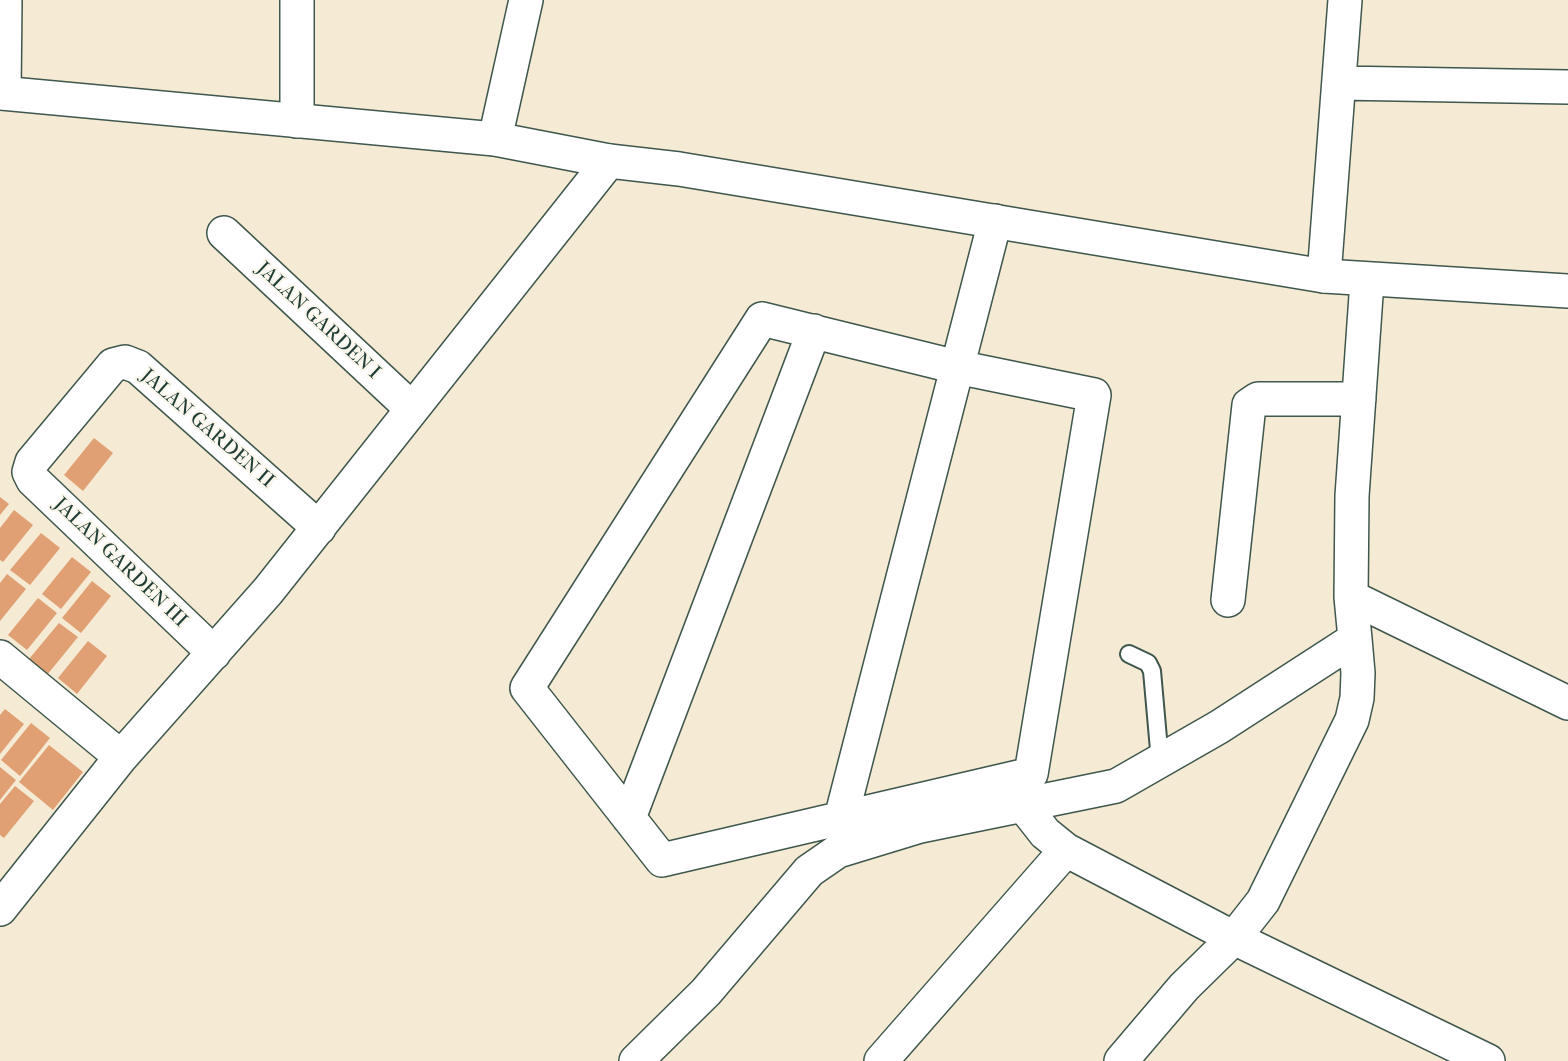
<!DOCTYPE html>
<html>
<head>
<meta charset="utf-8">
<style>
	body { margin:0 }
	canvas { display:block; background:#f5ead4 }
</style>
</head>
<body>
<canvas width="1568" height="1061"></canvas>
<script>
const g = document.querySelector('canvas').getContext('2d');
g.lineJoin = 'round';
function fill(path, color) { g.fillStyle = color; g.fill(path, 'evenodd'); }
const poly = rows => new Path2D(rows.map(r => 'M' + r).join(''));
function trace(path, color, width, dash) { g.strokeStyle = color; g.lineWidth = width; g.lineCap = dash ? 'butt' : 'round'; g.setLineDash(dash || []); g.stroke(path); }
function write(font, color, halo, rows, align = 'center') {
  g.font = font + ' "IM FELL French Canon",serif'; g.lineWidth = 4.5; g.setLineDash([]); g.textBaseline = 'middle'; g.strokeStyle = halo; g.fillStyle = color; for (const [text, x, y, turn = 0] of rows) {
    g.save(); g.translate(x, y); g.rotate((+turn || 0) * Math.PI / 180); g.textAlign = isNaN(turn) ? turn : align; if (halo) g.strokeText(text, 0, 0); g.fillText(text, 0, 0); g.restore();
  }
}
fill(poly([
	[94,438,113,453,83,491,64,475],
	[0,497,9,504,0,515],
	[14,510,33,525,3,562,0,560,0,528],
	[41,533,60,548,30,585,10,570],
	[72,557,91,572,61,609,42,594],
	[7,574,26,589,0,621,0,583],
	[92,581,111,596,81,633,62,618],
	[38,598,57,613,27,650,8,635],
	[59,623,78,637,47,675,29,659],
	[88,641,107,656,77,694,58,678],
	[5,709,24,724,0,754,0,715],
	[31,723,50,738,20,776,1,760],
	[49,745,83,772,53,810,19,782],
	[0,767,16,780,0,800],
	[15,786,34,801,4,838,0,835,0,804]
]), '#e0a073');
const service = poly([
	[1129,654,1148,663,1152,671,1160,761]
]);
const minor = poly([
	[1340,83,1568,87],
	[4,93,5,0],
	[297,121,297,0],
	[495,139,526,0],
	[224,233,412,409],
	[1324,276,1345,0],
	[762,319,957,367,1094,395,1031,774,662,860,527,688,762,319],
	[1351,597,1568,703],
	[1228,600,1249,405,1258,399,1359,399],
	[214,653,33,480,29,472,32,462,113,365,125,362,138,367,319,528],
	[0,657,121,757],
	[1023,805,1045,833,1066,850,1234,938,1488,1061],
	[629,818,814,331],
	[841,818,995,221],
	[0,909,121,757,268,591,609,161],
	[636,1061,706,992,809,871,838,851,920,826,1116,786,1219,727,1355,639,1351,597,1352,496,1367,281],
	[881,1061,1066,850],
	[1121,1061,1184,987,1234,938,1263,901,1352,720,1357,698,1358,673,1355,639]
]);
const tertiary = poly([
	[0,93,495,139,609,161,679,169,1324,276,1568,291]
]);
trace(service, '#3f574c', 20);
trace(minor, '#3f574c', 36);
trace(tertiary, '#3f574c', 36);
trace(service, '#fff', 16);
trace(minor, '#fff', 33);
trace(tertiary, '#fff', 33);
write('20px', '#1f3d34', '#fbf7ec', [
	["JALAN GARDEN I",318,321,43],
	["JALAN GARDEN II",207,429,41],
	["JALAN GARDEN III",120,563,44]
]);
</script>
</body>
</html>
